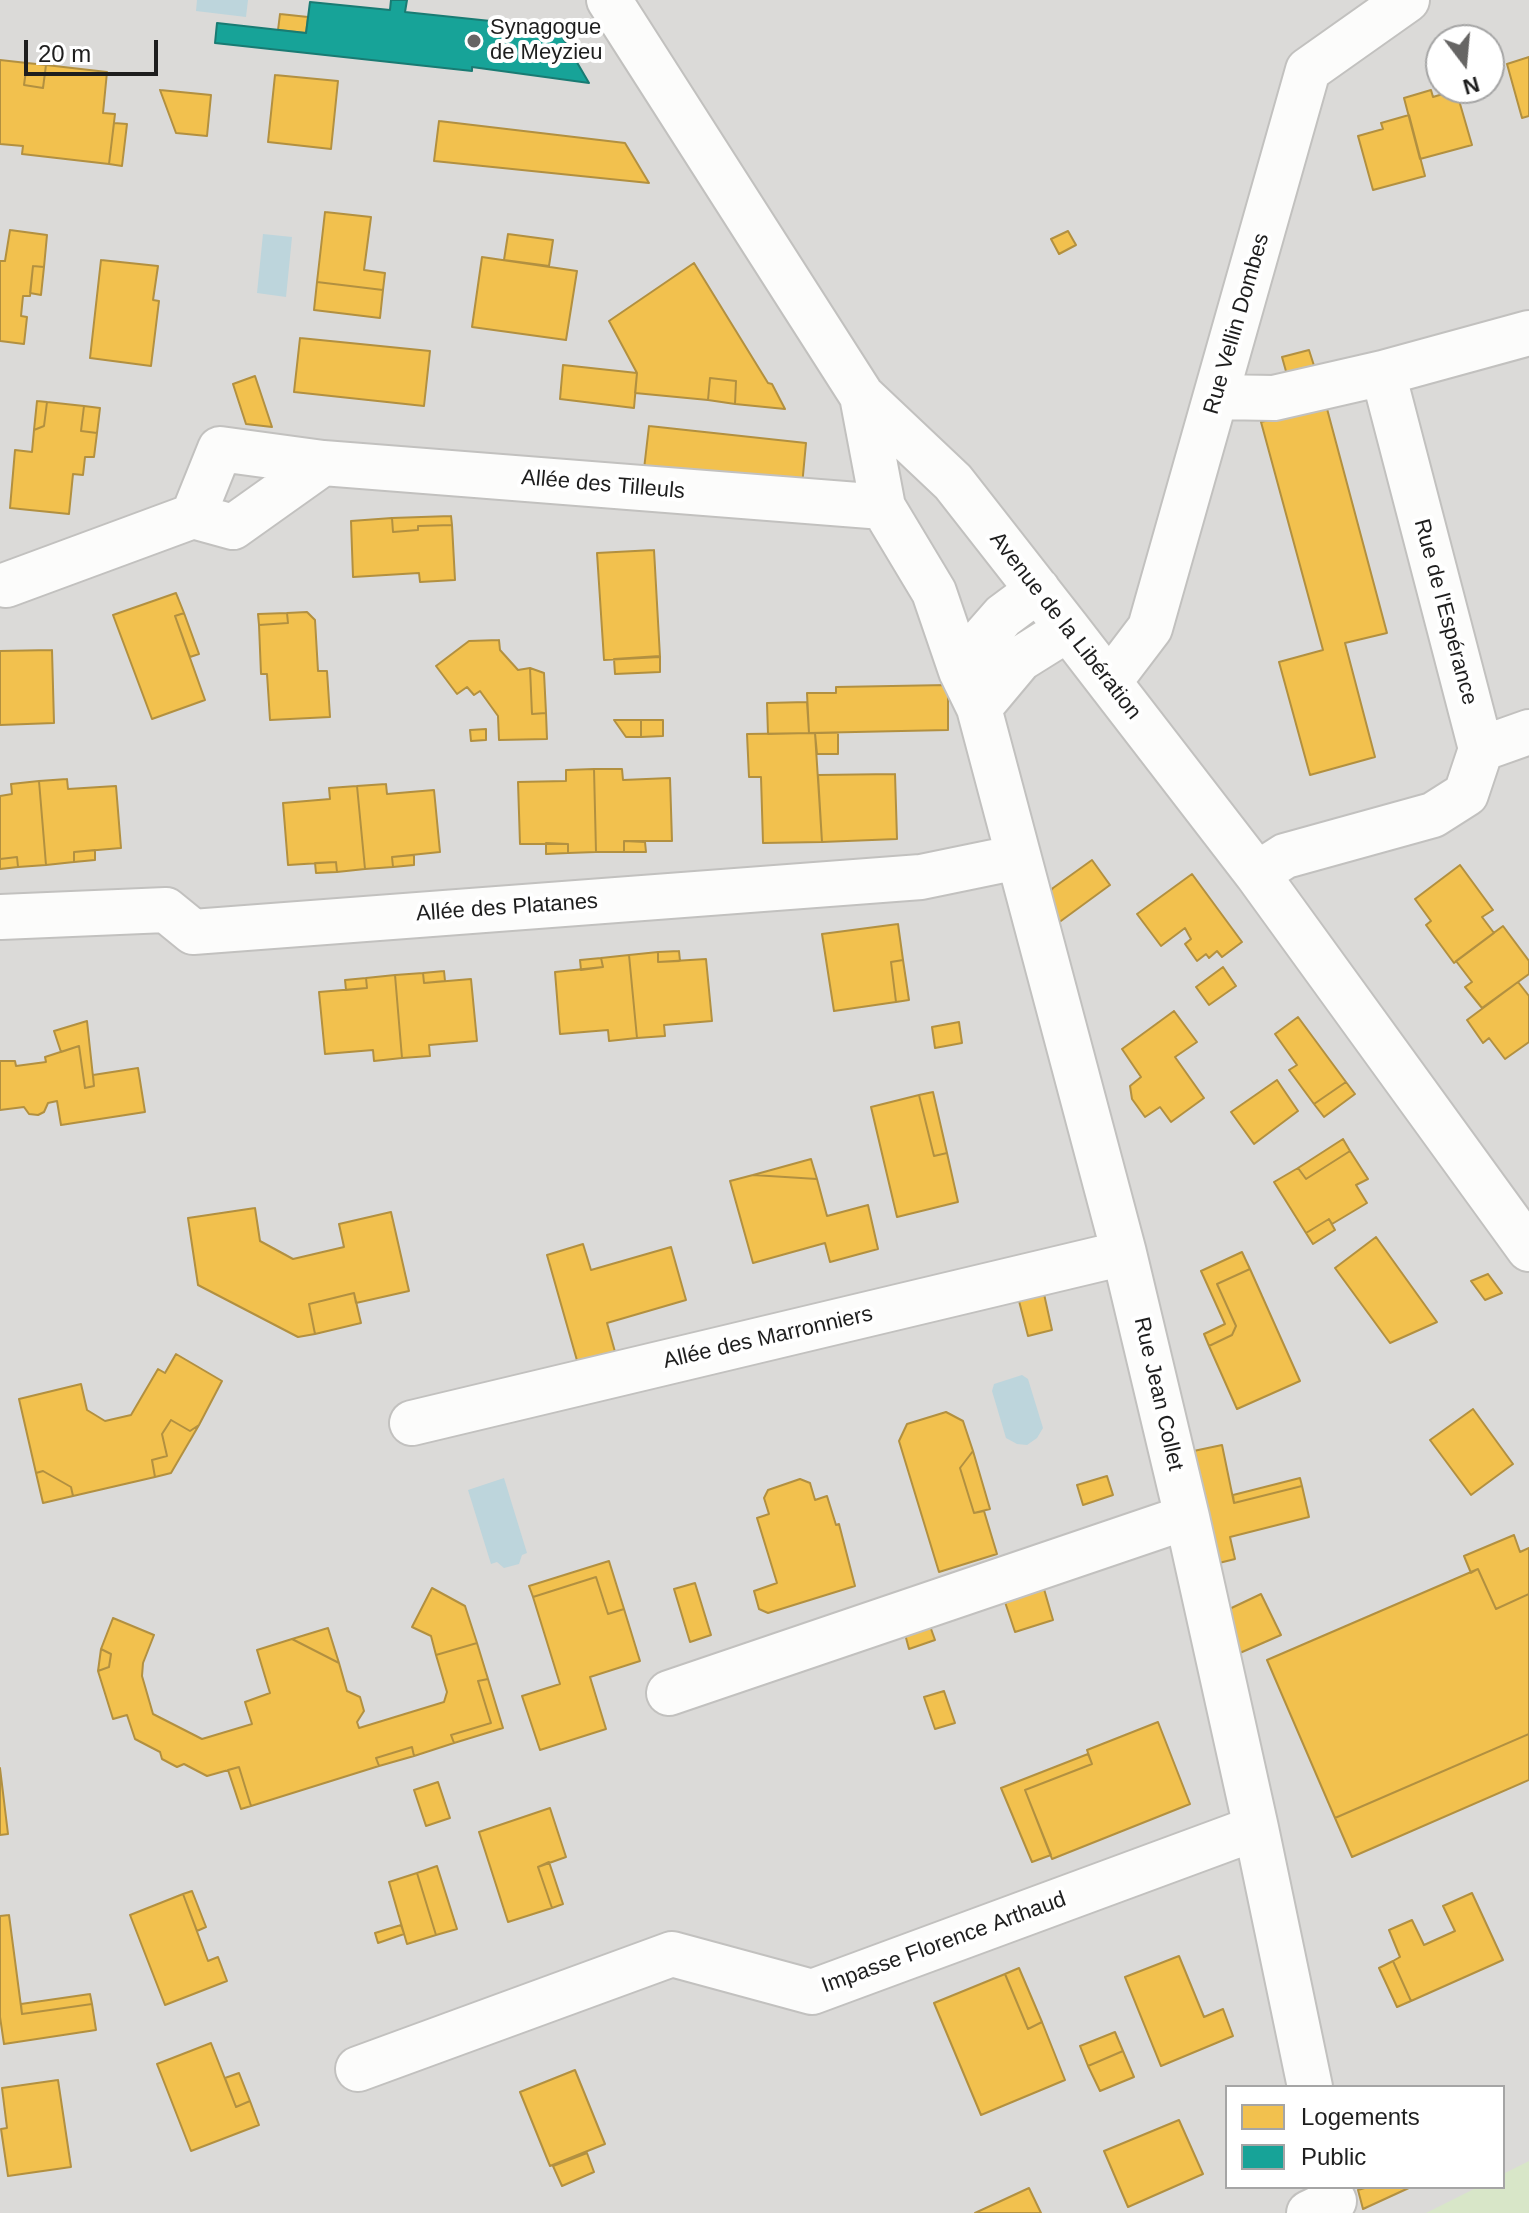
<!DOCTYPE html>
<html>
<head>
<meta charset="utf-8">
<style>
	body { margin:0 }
	#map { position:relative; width:1529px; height:2213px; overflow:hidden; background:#eceae7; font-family:Helvetica,sans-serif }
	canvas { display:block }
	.legend { position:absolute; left:1225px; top:2085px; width:280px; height:104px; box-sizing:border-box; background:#fff; border:2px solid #a5a5a5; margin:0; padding:10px 14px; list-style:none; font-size:24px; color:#1e1e1e }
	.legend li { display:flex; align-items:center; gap:16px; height:40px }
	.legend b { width:40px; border:2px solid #a5a5a5 }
	.north { position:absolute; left:1425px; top:24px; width:80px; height:80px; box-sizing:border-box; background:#fff; border:2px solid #a5a5a5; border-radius:50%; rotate:164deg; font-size:22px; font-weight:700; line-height:32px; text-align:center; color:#1e1e1e }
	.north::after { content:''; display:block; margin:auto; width:28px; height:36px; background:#666564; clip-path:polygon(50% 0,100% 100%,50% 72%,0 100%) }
	.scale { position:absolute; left:24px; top:40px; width:134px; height:36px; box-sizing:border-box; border:4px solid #1e1e1e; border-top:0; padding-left:10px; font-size:24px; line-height:28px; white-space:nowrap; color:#1e1e1e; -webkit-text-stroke:6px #fff; paint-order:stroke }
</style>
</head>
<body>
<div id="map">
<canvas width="1529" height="2213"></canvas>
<ul class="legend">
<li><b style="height:22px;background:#f2c14e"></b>Logements</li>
<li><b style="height:22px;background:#17a398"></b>Public</li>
</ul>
<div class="north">N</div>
<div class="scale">20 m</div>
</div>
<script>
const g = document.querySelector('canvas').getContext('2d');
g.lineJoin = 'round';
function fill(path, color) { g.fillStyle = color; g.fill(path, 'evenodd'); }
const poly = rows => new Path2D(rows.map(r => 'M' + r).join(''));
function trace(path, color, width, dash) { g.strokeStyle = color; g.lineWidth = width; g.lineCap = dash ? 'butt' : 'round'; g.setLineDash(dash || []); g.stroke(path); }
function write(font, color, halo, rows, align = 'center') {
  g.font = font + ' Helvetica,sans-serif'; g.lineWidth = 8; g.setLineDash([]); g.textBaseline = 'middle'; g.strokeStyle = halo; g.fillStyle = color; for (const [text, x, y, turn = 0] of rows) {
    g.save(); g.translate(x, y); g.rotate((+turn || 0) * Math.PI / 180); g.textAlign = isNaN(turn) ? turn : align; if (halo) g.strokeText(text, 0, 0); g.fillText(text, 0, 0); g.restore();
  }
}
fill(poly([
	[0,0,1529,0,1529,2213,0,2213],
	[1441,40,1489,40,1489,88,1441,88],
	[1227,2087,1503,2087,1503,2187,1227,2187]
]), '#dbdad8');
fill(poly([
	[1529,2161,1529,2213,1426,2213,1478,2187,1503,2187,1503,2174]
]), '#d8e6c8');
fill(poly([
	[197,0,248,0,246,17,196,11],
	[263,234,292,237,286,297,257,293],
	[1022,1375,1028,1379,1043,1428,1037,1438,1027,1445,1017,1444,1006,1438,992,1391,994,1384],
	[504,1478,527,1553,522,1555,519,1564,504,1568,497,1562,491,1564,468,1490]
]), '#bdd5dc');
const homes = poly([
	[280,14,308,17,306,33,278,30,280,14],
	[1529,57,1529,116,1522,118,1507,64,1529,57],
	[0,60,27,63,24,85,43,88,46,65,107,72,103,113,115,114,109,164,22,154,23,146,0,144,0,60],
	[27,63,46,65,43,88,24,85,27,63],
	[275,75,338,81,331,149,268,142,275,75],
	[160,90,211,95,207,136,176,133,160,90],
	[1431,90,1433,97,1456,90,1472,145,1420,159,1404,98,1431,90],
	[1409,115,1425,176,1373,190,1358,136,1383,129,1381,123,1409,115],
	[439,121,625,143,649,183,434,161,439,121],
	[114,123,127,124,122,166,109,164,114,123],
	[325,212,371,217,364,270,385,273,383,290,317,282,325,212],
	[10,230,47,235,44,267,33,266,30,296,23,296,21,316,27,317,24,344,0,341,0,261,5,261,10,230],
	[1068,231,1076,245,1059,254,1051,239,1068,231],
	[508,234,553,240,549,266,504,260,508,234],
	[482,257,577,271,566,340,472,327,482,257],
	[101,260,158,266,153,300,159,301,151,366,90,358,101,260],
	[694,263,768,383,772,384,785,409,735,404,736,381,710,378,708,400,635,393,637,373,609,321,694,263],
	[33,266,44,267,41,295,30,293,33,266],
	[317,282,383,290,380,318,314,310,317,282],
	[300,338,430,351,424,406,294,392,300,338],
	[1309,350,1317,375,1289,382,1282,357,1309,350],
	[563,365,637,373,634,408,560,399,563,365],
	[255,376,272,427,246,424,233,384,255,376],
	[710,378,736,381,735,404,708,400,710,378],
	[37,401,47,402,44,426,34,430,37,401],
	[47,402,84,406,81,431,97,433,94,457,85,457,83,475,73,474,69,514,10,508,15,450,32,452,34,430,44,426,47,402],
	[1326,405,1387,633,1345,643,1375,757,1310,775,1279,662,1323,650,1261,422,1326,405],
	[84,406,100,408,97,433,81,431,84,406],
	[649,426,806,443,802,486,644,469,649,426],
	[451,516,452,525,418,526,418,530,393,532,392,518,451,516],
	[392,518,393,532,418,530,418,526,452,525,455,580,420,582,419,573,353,577,351,521,392,518],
	[654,550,660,657,604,660,597,553,654,550],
	[176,593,184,613,175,616,205,700,152,719,113,615,176,593],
	[307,612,315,620,318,671,327,671,330,717,270,720,267,674,261,674,259,625,288,623,287,613,307,612],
	[184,613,199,654,190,657,175,616,184,613],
	[287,613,288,623,259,625,258,614,287,613],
	[499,640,500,650,518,670,530,668,532,714,546,713,547,739,499,740,498,716,480,691,474,695,467,687,457,694,436,666,469,641,499,640],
	[52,650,54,723,0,725,0,651,52,650],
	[660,656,660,672,615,674,614,659,660,656],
	[530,668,544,673,546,713,532,714,530,668],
	[948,685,948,730,809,733,807,693,836,693,836,687,948,685],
	[807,702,809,733,768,734,767,703,807,702],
	[614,720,641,720,641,737,626,737,614,720],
	[641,720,663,720,663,736,641,737,641,720],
	[486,729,486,740,471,741,470,730,486,729],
	[815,733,822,842,763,843,761,777,749,777,747,734,815,733],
	[815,733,838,733,838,754,817,754,815,733],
	[594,769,622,769,623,780,670,778,672,841,624,841,624,852,596,852,594,769],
	[594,769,596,852,568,853,568,844,520,844,518,782,566,781,566,770,594,769],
	[895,774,897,839,822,842,818,775,895,774],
	[67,779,68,789,116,786,121,848,74,852,74,862,46,865,39,781,67,779],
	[39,781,46,865,18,867,17,857,0,859,0,796,12,794,11,784,39,781],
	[386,784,387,794,434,790,440,852,392,857,393,867,365,869,357,786,386,784],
	[357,786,365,869,337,872,336,862,288,865,283,803,330,799,329,788,357,786],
	[624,841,645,842,646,852,624,852,624,841],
	[546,843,568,844,568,853,546,854,546,843],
	[95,850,95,860,74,862,74,852,95,850],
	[414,855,414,865,393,867,392,857,414,855],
	[17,857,18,867,0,869,0,859,17,857],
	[1092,860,1110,885,1054,926,1046,896,1053,888,1092,860],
	[336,862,337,872,316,873,315,863,336,862],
	[1460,865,1493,910,1482,917,1494,933,1454,963,1426,925,1431,921,1415,899,1460,865],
	[1192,874,1242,942,1222,957,1217,951,1209,958,1206,954,1197,961,1185,944,1191,939,1185,928,1161,946,1137,914,1192,874],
	[898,924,903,960,891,962,896,1002,834,1011,822,934,898,924],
	[1503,926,1529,961,1529,974,1482,1008,1465,987,1472,982,1456,961,1503,926],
	[679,951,680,961,658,962,658,952,679,951],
	[658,952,658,962,706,959,712,1021,664,1025,665,1036,637,1038,629,955,658,952],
	[629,955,637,1038,609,1041,608,1030,560,1034,555,972,603,967,601,958,629,955],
	[601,958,603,967,581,970,580,960,601,958],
	[903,960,909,1000,896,1002,891,962,903,960],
	[1223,967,1236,986,1209,1005,1196,987,1223,967],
	[444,971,445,981,424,983,423,973,444,971],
	[423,973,424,983,471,979,477,1041,429,1045,430,1056,402,1058,395,975,423,973],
	[395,975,402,1058,374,1061,373,1050,325,1054,319,992,367,988,366,978,395,975],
	[366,978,367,988,346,990,345,980,366,978],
	[1518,982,1529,996,1529,1042,1505,1059,1489,1038,1483,1043,1467,1020,1518,982],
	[1174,1011,1197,1042,1175,1057,1204,1098,1171,1122,1160,1107,1145,1117,1132,1099,1130,1086,1141,1077,1122,1049,1174,1011],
	[1298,1017,1346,1082,1314,1104,1289,1070,1297,1065,1275,1034,1298,1017],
	[87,1021,94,1086,85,1088,79,1046,61,1052,54,1031,87,1021],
	[959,1022,962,1043,935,1048,932,1027,959,1022],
	[79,1046,85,1088,94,1086,93,1075,138,1068,145,1112,61,1125,57,1101,48,1103,44,1112,38,1115,29,1114,24,1107,0,1110,0,1061,15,1061,16,1066,46,1062,45,1057,79,1046],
	[1277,1080,1298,1111,1254,1144,1231,1112,1277,1080],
	[1346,1082,1355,1094,1324,1117,1314,1104,1346,1082],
	[933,1092,947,1153,934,1156,919,1095,933,1092],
	[919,1095,934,1156,947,1153,958,1202,897,1217,871,1107,919,1095],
	[1343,1139,1350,1151,1306,1179,1298,1168,1343,1139],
	[1350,1151,1368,1179,1356,1185,1367,1203,1332,1224,1329,1219,1306,1233,1274,1182,1298,1168,1306,1179,1350,1151],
	[811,1159,817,1179,753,1175,811,1159],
	[753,1175,817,1179,827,1216,868,1205,878,1249,830,1262,825,1243,753,1263,730,1181,753,1175],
	[255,1208,260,1241,293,1259,344,1247,339,1224,391,1212,409,1291,356,1303,354,1293,309,1304,315,1334,298,1337,198,1285,188,1218,255,1208],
	[1329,1219,1335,1230,1313,1244,1306,1233,1329,1219],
	[1376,1237,1437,1322,1390,1343,1335,1268,1376,1237],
	[583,1244,591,1270,671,1247,686,1300,607,1323,617,1359,580,1371,547,1255,583,1244],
	[1242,1252,1250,1269,1217,1284,1236,1326,1232,1335,1209,1346,1204,1334,1225,1324,1201,1271,1242,1252],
	[1250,1269,1300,1381,1237,1409,1209,1346,1232,1335,1236,1326,1217,1284,1250,1269],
	[1488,1274,1502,1293,1485,1300,1471,1281,1488,1274],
	[354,1293,361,1323,315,1334,309,1304,354,1293],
	[1044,1294,1052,1330,1028,1336,1019,1301,1044,1294],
	[176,1354,222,1381,199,1425,190,1431,171,1420,162,1434,167,1456,152,1460,155,1477,73,1496,71,1487,43,1471,36,1473,19,1399,81,1384,87,1410,105,1421,131,1415,158,1369,165,1373,176,1354],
	[1473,1409,1513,1464,1471,1495,1430,1440,1473,1409],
	[946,1412,963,1421,973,1451,960,1468,974,1513,984,1511,997,1554,939,1572,899,1441,907,1424,946,1412],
	[171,1420,190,1431,199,1425,171,1473,155,1477,152,1460,167,1456,162,1434,171,1420],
	[1222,1445,1234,1503,1302,1486,1309,1517,1230,1537,1235,1559,1211,1565,1184,1453,1222,1445],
	[973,1451,990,1509,974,1513,960,1468,973,1451],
	[43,1471,71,1487,73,1496,43,1503,36,1473,43,1471],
	[1107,1476,1113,1495,1083,1505,1077,1485,1107,1476],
	[1300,1478,1302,1486,1234,1503,1233,1495,1300,1478],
	[800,1479,810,1483,815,1500,827,1496,836,1525,839,1524,855,1586,768,1613,759,1609,754,1591,777,1583,757,1518,769,1514,764,1498,768,1490,800,1479],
	[1514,1535,1520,1552,1529,1548,1529,1594,1496,1609,1478,1569,1471,1573,1464,1556,1514,1535],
	[609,1561,624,1609,608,1614,596,1577,533,1597,529,1586,609,1561],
	[1478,1569,1496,1609,1529,1594,1529,1734,1335,1818,1267,1660,1478,1569],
	[596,1577,608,1614,624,1609,640,1661,590,1677,606,1729,540,1750,522,1696,560,1684,533,1597,596,1577],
	[695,1583,711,1635,690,1642,674,1589,695,1583],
	[432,1588,465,1606,477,1643,436,1655,431,1636,412,1627,432,1588],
	[1044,1589,1053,1620,1015,1632,1005,1602,1044,1589],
	[1261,1594,1281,1635,1233,1656,1223,1612,1261,1594],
	[113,1618,154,1635,143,1663,142,1676,153,1714,202,1739,252,1724,245,1702,270,1693,257,1650,292,1639,339,1663,347,1691,360,1697,364,1711,357,1722,359,1728,444,1702,447,1692,436,1655,477,1643,488,1679,478,1681,491,1723,451,1735,454,1743,414,1756,412,1747,376,1758,379,1766,251,1806,239,1767,207,1776,184,1764,177,1767,162,1759,160,1752,135,1739,127,1715,113,1719,98,1671,109,1667,111,1654,101,1649,113,1618],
	[930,1626,935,1640,909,1649,905,1634,930,1626],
	[328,1628,339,1663,292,1639,328,1628],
	[101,1649,111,1654,109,1667,98,1671,101,1649],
	[488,1679,503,1728,454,1743,451,1735,491,1723,478,1681,488,1679],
	[944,1691,955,1723,935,1729,924,1697,944,1691],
	[1158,1722,1190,1804,1052,1859,1025,1790,1092,1764,1087,1750,1158,1722],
	[1529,1734,1529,1780,1352,1857,1335,1818,1529,1734],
	[412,1747,414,1756,379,1766,376,1758,412,1747],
	[1088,1754,1092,1764,1025,1790,1051,1855,1032,1862,1001,1788,1088,1754],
	[239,1767,251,1806,241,1809,228,1770,239,1767],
	[0,1768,8,1834,0,1835,0,1768],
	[438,1782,450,1818,426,1826,414,1790,438,1782],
	[550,1808,566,1857,538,1867,552,1908,508,1922,479,1832,550,1808],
	[549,1862,563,1904,552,1908,538,1867,549,1862],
	[437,1866,457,1929,436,1935,417,1873,437,1866],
	[417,1873,436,1935,407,1944,389,1882,417,1873],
	[192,1891,206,1927,197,1931,183,1894,192,1891],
	[1472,1893,1503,1960,1411,2001,1393,1961,1400,1957,1389,1930,1412,1920,1424,1945,1455,1931,1443,1906,1472,1893],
	[183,1894,208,1961,218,1957,227,1981,165,2005,130,1915,183,1894],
	[9,1915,22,2014,92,2004,96,2030,4,2044,0,2017,0,1916,9,1915],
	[401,1925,404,1934,378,1943,375,1933,401,1925],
	[1179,1956,1204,2017,1223,2009,1233,2036,1161,2066,1125,1977,1179,1956],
	[1393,1961,1411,2001,1397,2007,1379,1968,1393,1961],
	[1019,1968,1042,2022,1028,2029,1005,1974,1019,1968],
	[1005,1974,1028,2029,1042,2022,1065,2080,981,2115,934,2003,1005,1974],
	[90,1994,92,2004,22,2014,21,2004,90,1994],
	[1115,2032,1123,2051,1088,2066,1080,2046,1115,2032],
	[211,2043,236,2107,250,2101,259,2125,191,2151,157,2064,211,2043],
	[1123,2051,1134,2077,1100,2091,1088,2066,1123,2051],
	[575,2070,605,2144,550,2166,520,2092,575,2070],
	[239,2073,250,2101,236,2107,225,2078,239,2073],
	[58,2080,71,2167,8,2176,1,2129,7,2128,2,2088,58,2080],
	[1179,2120,1203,2174,1128,2207,1104,2151,1179,2120],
	[587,2153,594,2172,562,2186,553,2166,587,2153],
	[1368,2187,1411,2187,1363,2209,1358,2190,1368,2187],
	[1029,2188,1041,2213,975,2213,1029,2188]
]);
fill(homes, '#f2c14e');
trace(homes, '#b29040', 2);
const public = poly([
	[391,0,407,0,405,12,557,28,589,83,472,67,472,71,215,43,217,23,306,33,310,2,390,10,391,0]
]);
fill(public, '#17a398');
trace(public, '#197b73', 2);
const minor = poly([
	[609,0,862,396,953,482,1068,629,1257,874,1529,1249],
	[1383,373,1529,333],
	[862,396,883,507,934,592,961,671,979,708,1124,1253,1187,1517,1256,1828,1310,2087],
	[1216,397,1274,398,1383,373,1481,749,1466,794,1433,815,1285,856,1257,874],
	[193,516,220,449,323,463],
	[6,585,193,516,233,527,323,463,883,507],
	[961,671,974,649,1003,616,1038,590],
	[1109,682,1150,628,1308,70,1407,0],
	[979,708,1020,659,1068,629],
	[1481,749,1529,732],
	[1,917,166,910,193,932,921,877,1018,857],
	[412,1423,1124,1253],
	[669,1693,1187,1517],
	[358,2069,672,1954,812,1992,1256,1828],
	[1309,2213,1334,2201]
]);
trace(minor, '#c2c1bf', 48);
trace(minor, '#fcfcfb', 44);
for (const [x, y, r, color] of [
	[474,41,8,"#666564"]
]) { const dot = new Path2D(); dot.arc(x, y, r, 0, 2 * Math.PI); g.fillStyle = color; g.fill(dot); trace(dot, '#fff', 3); }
write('22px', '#1e1e1e', '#fff', [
	["Synagogue",490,28],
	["de Meyzieu",490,53]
], 'left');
write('22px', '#1e1e1e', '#fff', [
	["Rue Vellin Dombes",1237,324,-74],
	["Allée des Tilleuls",603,485,5],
	["Rue de l'Espérance",1445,612,75],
	["Avenue de la Libération",1065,626,52],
	["Allée des Platanes",507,908,-4],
	["Allée des Marronniers",768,1338,-13],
	["Rue Jean Collet",1158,1394,77],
	["Impasse Florence Arthaud",944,1943,-20]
]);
</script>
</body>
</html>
